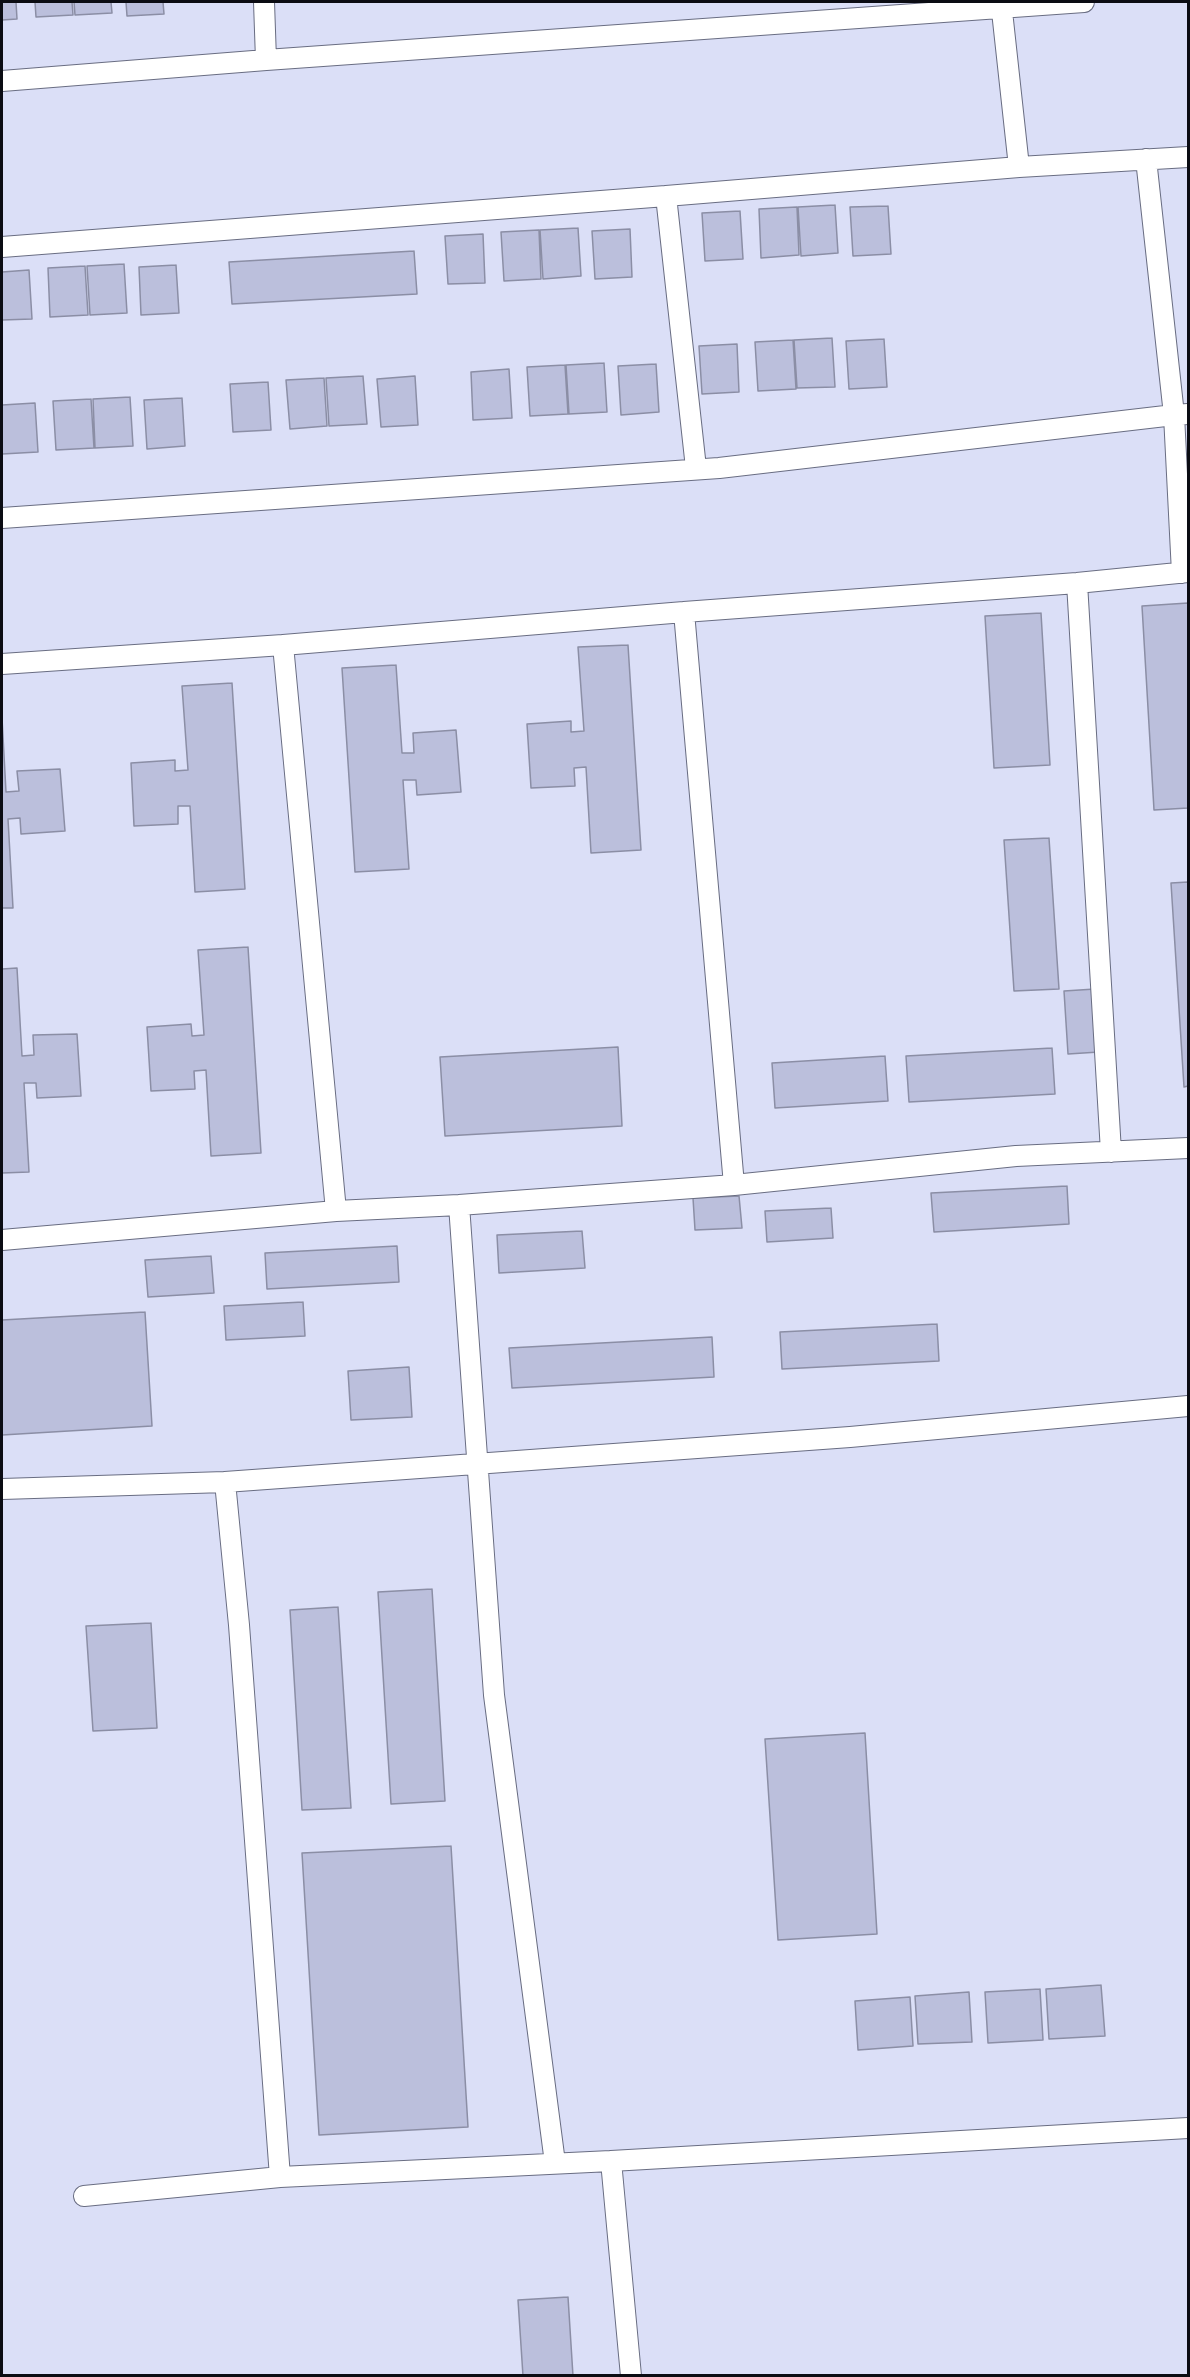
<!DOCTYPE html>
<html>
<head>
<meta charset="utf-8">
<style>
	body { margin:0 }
	#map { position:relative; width:1190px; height:2377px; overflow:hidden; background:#dbdff7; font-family:Quicksand,sans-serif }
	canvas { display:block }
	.frame { position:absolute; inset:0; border:3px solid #0b0c13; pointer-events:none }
</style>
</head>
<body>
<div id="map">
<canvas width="1190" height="2377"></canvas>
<div class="frame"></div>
</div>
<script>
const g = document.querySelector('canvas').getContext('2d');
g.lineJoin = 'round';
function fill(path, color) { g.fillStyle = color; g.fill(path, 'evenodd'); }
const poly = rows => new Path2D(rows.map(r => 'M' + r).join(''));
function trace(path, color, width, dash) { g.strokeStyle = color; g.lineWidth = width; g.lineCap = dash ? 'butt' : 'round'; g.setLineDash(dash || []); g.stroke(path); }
const building = poly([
	[2,2,16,2,17,19,2,20,2,2],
	[35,2,72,2,73,15,36,17,35,2],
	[74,2,111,2,112,13,75,15,74,2],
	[126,2,163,2,164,14,127,16,126,2],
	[835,205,838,253,801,256,798,207,835,205],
	[888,206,891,254,853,256,850,207,888,206],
	[797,207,799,255,761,258,759,209,797,207],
	[740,211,743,259,705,261,702,213,740,211],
	[578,228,581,276,543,279,540,230,578,228],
	[630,229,632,277,595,279,592,231,630,229],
	[539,230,541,279,504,281,501,232,539,230],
	[483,234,485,283,448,284,445,236,483,234],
	[414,251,417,294,232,304,229,262,414,251],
	[124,264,127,313,90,315,87,266,124,264],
	[176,265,179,313,141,315,139,267,176,265],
	[85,266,88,315,50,317,48,268,85,266],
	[29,270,32,319,2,320,2,272,29,270],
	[832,338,835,387,797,388,794,340,832,338],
	[884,339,887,387,849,389,846,341,884,339],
	[793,340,796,389,758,391,755,342,793,340],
	[737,344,739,392,702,394,699,346,737,344],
	[604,363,607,412,569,414,566,365,604,363],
	[656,364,659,412,621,415,618,366,656,364],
	[565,365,568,414,530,416,527,367,565,365],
	[509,369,512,418,473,420,471,372,509,369],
	[363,376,367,424,329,426,326,378,363,376],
	[415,376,418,425,381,427,377,379,415,376],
	[324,378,327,426,290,429,286,380,324,378],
	[268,382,271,430,233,432,230,384,268,382],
	[130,397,133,446,95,448,93,399,130,397],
	[182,398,185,446,147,449,144,400,182,398],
	[91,399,94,448,56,450,53,401,91,399],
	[35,403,38,452,2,454,2,405,35,403],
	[1188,603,1188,808,1154,810,1142,606,1188,603],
	[1041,613,1050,765,994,768,985,616,1041,613],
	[628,645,641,850,591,853,586,767,574,768,575,786,531,788,527,724,571,721,571,732,584,731,578,647,628,645],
	[396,665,402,753,414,753,413,733,456,730,461,792,417,795,416,780,403,780,409,869,355,872,342,668,396,665],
	[232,683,245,889,195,892,190,806,178,806,178,824,134,826,131,763,175,760,175,771,188,770,182,686,232,683],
	[2,718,6,792,19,791,17,771,60,769,65,831,21,834,20,818,8,819,13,908,2,908,2,718],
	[1049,838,1059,989,1014,991,1004,840,1049,838],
	[1188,882,1188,1086,1184,1087,1171,883,1188,882],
	[248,947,261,1153,211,1156,206,1070,194,1071,195,1089,151,1091,147,1027,191,1024,192,1036,204,1035,198,950,248,947],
	[17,968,22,1056,34,1055,33,1035,77,1034,81,1096,37,1098,36,1083,24,1083,29,1172,2,1173,2,969,17,968],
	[1095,989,1099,1052,1068,1054,1064,991,1095,989],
	[618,1047,622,1126,445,1136,440,1057,618,1047],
	[1052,1048,1055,1094,909,1102,906,1056,1052,1048],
	[885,1056,888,1101,775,1108,772,1063,885,1056],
	[1067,1186,1069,1224,934,1232,931,1193,1067,1186],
	[739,1196,742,1228,695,1230,693,1198,739,1196],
	[831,1208,833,1238,767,1242,765,1211,831,1208],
	[582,1231,585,1268,499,1273,497,1235,582,1231],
	[397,1246,399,1282,267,1289,265,1253,397,1246],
	[211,1256,214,1293,148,1297,145,1260,211,1256],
	[303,1302,305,1336,226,1340,224,1306,303,1302],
	[145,1312,152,1426,2,1435,2,1320,145,1312],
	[937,1324,939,1361,782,1369,780,1332,937,1324],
	[712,1337,714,1377,512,1388,509,1348,712,1337],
	[409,1367,412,1417,351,1420,348,1371,409,1367],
	[432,1589,445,1801,391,1804,378,1592,432,1589],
	[338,1607,351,1808,302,1810,290,1610,338,1607],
	[151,1623,157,1728,93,1731,86,1626,151,1623],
	[865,1733,877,1934,778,1940,765,1739,865,1733],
	[451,1846,468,2127,319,2135,302,1853,451,1846],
	[1101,1985,1105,2036,1049,2039,1046,1989,1101,1985],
	[1040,1989,1043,2040,988,2043,985,1992,1040,1989],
	[969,1992,972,2042,918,2044,915,1996,969,1992],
	[910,1997,913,2046,858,2050,855,2001,910,1997],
	[568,2297,573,2376,523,2376,518,2300,568,2297]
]);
fill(building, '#bbbfdc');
trace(building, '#8b8ea5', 1.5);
const lane = poly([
	[264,2,266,60],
	[1001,2,1019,167,1188,157],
	[2,81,266,60,1084,2],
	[666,196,696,468],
	[2,247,666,196,1019,167],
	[2,518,719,468,1174,415,1146,159],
	[1182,573,1174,415,1188,414],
	[1077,583,1111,1152],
	[684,612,734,1185],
	[283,645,336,1211],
	[2,664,283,645,684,612,1077,583,1188,572],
	[459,1205,494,1695,555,2163],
	[2,1240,336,1211,459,1205,734,1185,1016,1156,1188,1148],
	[225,1482,239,1625,280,2177,611,2161,1188,2128],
	[2,1489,225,1482,850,1437,1188,1406],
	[611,2161,631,2376],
	[84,2196,280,2177]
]);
trace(lane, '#696d82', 22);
trace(lane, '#fff', 20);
</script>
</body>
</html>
